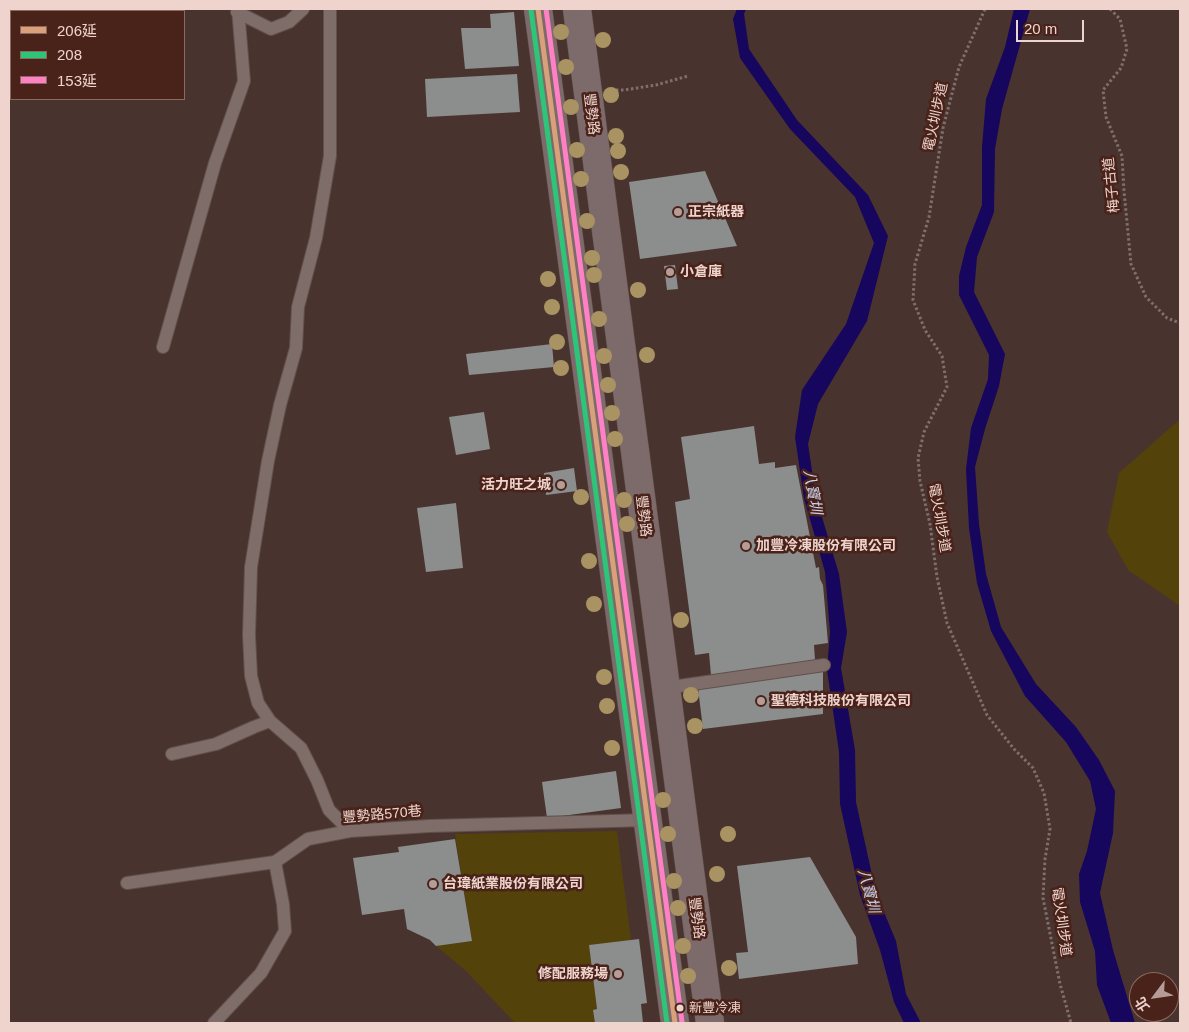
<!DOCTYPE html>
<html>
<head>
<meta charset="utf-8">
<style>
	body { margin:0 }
	#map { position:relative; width:1189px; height:1032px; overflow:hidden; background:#49332e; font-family:Helvetica,"Noto Sans TC",sans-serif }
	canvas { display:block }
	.frame { position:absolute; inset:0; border:10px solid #efd4ce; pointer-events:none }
	.legend { position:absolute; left:10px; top:10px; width:175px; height:90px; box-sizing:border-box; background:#492219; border:1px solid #8b6961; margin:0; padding:6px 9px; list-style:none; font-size:15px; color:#efd4ce }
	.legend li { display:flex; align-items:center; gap:10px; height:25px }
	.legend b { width:25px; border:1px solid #8b6961 }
	.north { position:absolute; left:1129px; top:972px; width:50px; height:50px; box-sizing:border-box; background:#492219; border:1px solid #8b6961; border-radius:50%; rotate:239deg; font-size:14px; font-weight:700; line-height:20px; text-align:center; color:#efd4ce }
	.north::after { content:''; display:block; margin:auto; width:18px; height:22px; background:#b59c96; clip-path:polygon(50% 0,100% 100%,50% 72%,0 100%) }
	.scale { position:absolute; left:1016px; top:20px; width:68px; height:22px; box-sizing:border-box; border:2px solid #efd4ce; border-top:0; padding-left:6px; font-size:15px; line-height:18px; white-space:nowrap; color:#efd4ce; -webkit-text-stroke:4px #492219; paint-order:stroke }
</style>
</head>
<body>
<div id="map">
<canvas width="1189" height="1032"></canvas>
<div class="frame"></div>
<ul class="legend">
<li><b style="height:6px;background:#d9a179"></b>206延</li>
<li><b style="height:6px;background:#2dc577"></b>208</li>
<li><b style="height:6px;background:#ff80c5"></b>153延</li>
</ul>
<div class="north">北</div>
<div class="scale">20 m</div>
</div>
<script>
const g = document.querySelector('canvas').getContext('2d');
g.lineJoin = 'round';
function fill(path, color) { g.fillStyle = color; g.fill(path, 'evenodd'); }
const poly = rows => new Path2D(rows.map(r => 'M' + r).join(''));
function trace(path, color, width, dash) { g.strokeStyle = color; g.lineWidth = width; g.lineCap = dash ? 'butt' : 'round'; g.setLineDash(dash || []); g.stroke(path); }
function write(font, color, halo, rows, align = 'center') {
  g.font = font + ' Helvetica,"Noto Sans TC",sans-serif'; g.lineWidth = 5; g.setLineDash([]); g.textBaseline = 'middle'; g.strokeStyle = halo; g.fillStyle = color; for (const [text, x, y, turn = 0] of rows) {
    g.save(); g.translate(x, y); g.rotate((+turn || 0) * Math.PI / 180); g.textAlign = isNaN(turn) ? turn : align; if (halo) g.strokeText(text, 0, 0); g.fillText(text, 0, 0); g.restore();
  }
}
fill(poly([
	[1180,419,1180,606,1128,570,1107,532,1119,473],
	[617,831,631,940,589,946,597,1009,593,1010,595,1023,515,1023,466,971,436,946,472,941,455,834]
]), '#53420a');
fill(poly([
	[737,9,746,9,744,14,749,49,797,120,868,195,888,236,867,321,818,404,808,444,816,497,839,574,847,632,841,668,855,750,856,802,876,893,896,941,906,994,921,1023,904,1023,894,1002,880,950,860,895,840,804,839,752,827,670,830,632,825,572,804,498,795,437,802,390,846,324,874,243,855,197,790,129,740,58,733,19],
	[1014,9,1030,9,1002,109,995,149,994,212,977,257,974,292,1005,354,999,386,985,429,975,467,979,524,986,574,1001,627,1036,684,1076,727,1099,760,1115,791,1113,833,1100,893,1113,950,1135,1023,1111,1023,1097,985,1095,951,1080,902,1079,874,1087,851,1096,809,1090,781,1066,742,1025,696,991,631,977,583,969,528,966,469,971,428,988,379,989,355,959,295,959,276,966,247,982,205,982,147,986,99,1005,47]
]), '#17065d');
fill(poly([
	[514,12,519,66,465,69,461,28,491,28,490,14],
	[517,74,520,112,427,117,425,79],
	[705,171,737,246,640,259,629,182],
	[675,265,678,289,667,290,664,266],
	[552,344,554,367,469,375,466,354],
	[484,412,490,449,456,455,449,417],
	[754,426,759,464,775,462,775,468,796,465,816,568,819,567,820,579,823,585,828,643,814,645,815,660,711,675,709,653,695,655,675,502,690,499,681,437],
	[574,468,577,491,546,495,544,473],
	[456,503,463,568,426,572,417,508],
	[823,671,823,714,703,729,698,688],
	[616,771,621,808,547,818,542,782],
	[455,839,472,941,436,946,430,940,407,929,404,909,362,915,353,858,399,852,398,847],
	[810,857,856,937,858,964,739,979,736,953,748,952,737,866],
	[639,939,647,1003,641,1004,643,1023,595,1023,593,1010,597,1009,589,945]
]), '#8c8d8d');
const lane = poly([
	[330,9,330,156,316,238,298,307,296,348,280,405,268,461,251,567,249,635,251,676,258,703,270,721,301,748,317,780,329,810,350,831],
	[237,12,271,29,289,22,303,9],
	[163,347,215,163,244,81,238,9],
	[665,688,824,665],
	[172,754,216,744,254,727,270,721],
	[127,883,275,862,308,839,350,831,429,826,648,820],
	[214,1023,261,973,285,931,283,904,275,862]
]);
const primary = poly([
	[538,9,675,1023],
	[577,9,710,1023]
]);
trace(lane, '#63504c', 14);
trace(primary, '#63504c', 29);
trace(poly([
	[985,9,959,67,943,128,929,217,915,264,913,300,925,330,942,356,947,387,924,432,918,458,920,481,930,524,937,577,947,623,987,715,1014,749,1033,768,1044,793,1050,829,1045,859,1043,898,1060,984,1071,1023],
	[1110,9,1120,19,1127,49,1121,68,1103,90,1106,117,1122,156,1124,191,1131,264,1146,297,1167,318,1180,323],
	[611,90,624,90,656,85,688,76]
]), '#80706d', 3, [2.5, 2.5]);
trace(lane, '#7f6d69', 12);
trace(primary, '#7d6a6a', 28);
trace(poly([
	[538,9,675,1023]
]), '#d9a179', 5);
trace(poly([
	[531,10,667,1023]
]), '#2dc577', 5);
trace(poly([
	[546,9,682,1022]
]), '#ff80c5', 5);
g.fillStyle = '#aa9363';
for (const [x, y] of [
	[561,32],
	[603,40],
	[566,67],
	[611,95],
	[571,107],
	[616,136],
	[577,150],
	[618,151],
	[621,172],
	[581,179],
	[587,221],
	[592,258],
	[594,275],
	[548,279],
	[638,290],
	[552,307],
	[599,319],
	[557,342],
	[647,355],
	[604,356],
	[561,368],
	[608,385],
	[612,413],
	[615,439],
	[581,497],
	[624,500],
	[627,524],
	[589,561],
	[594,604],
	[681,620],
	[604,677],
	[691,695],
	[607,706],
	[695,726],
	[612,748],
	[663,800],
	[668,834],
	[728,834],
	[717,874],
	[674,881],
	[678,908],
	[683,946],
	[729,968],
	[688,976]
]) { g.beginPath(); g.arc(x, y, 8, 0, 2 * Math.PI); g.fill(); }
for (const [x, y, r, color] of [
	[678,212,5,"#b59c96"],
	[670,272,5,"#b59c96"],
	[561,485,5,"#b59c96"],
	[746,546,5,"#b59c96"],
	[761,701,5,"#b59c96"],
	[433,884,5,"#b59c96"],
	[618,974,5,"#b59c96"],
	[680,1008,4.5,"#efd4ce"]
]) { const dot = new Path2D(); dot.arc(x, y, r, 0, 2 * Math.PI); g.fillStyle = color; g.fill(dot); trace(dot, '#492219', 2); }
write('13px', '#efd4ce', '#492219', [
	["新豐冷凍",689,1008]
], 'left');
write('14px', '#efd4ce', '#492219', [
	["豐勢路",591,114,83],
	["電火圳步道",936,117,-78],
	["梅子古道",1112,185,-96],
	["豐勢路",643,516,83],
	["電火圳步道",939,518,80],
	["豐勢路570巷",382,815,-5],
	["豐勢路",696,918,82],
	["電火圳步道",1061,922,82]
]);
write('bold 14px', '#efd4ce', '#492219', [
	["正宗紙器",688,212],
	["小倉庫",680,272],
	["活力旺之城",551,485,"right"],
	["加豐冷凍股份有限公司",756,546],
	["聖德科技股份有限公司",771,701],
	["台瑋紙業股份有限公司",443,884],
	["修配服務場",608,974,"right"]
], 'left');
write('italic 15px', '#cbd1eb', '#492219', [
	["八寶圳",812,492,80],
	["八寶圳",868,891,75]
]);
</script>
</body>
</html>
